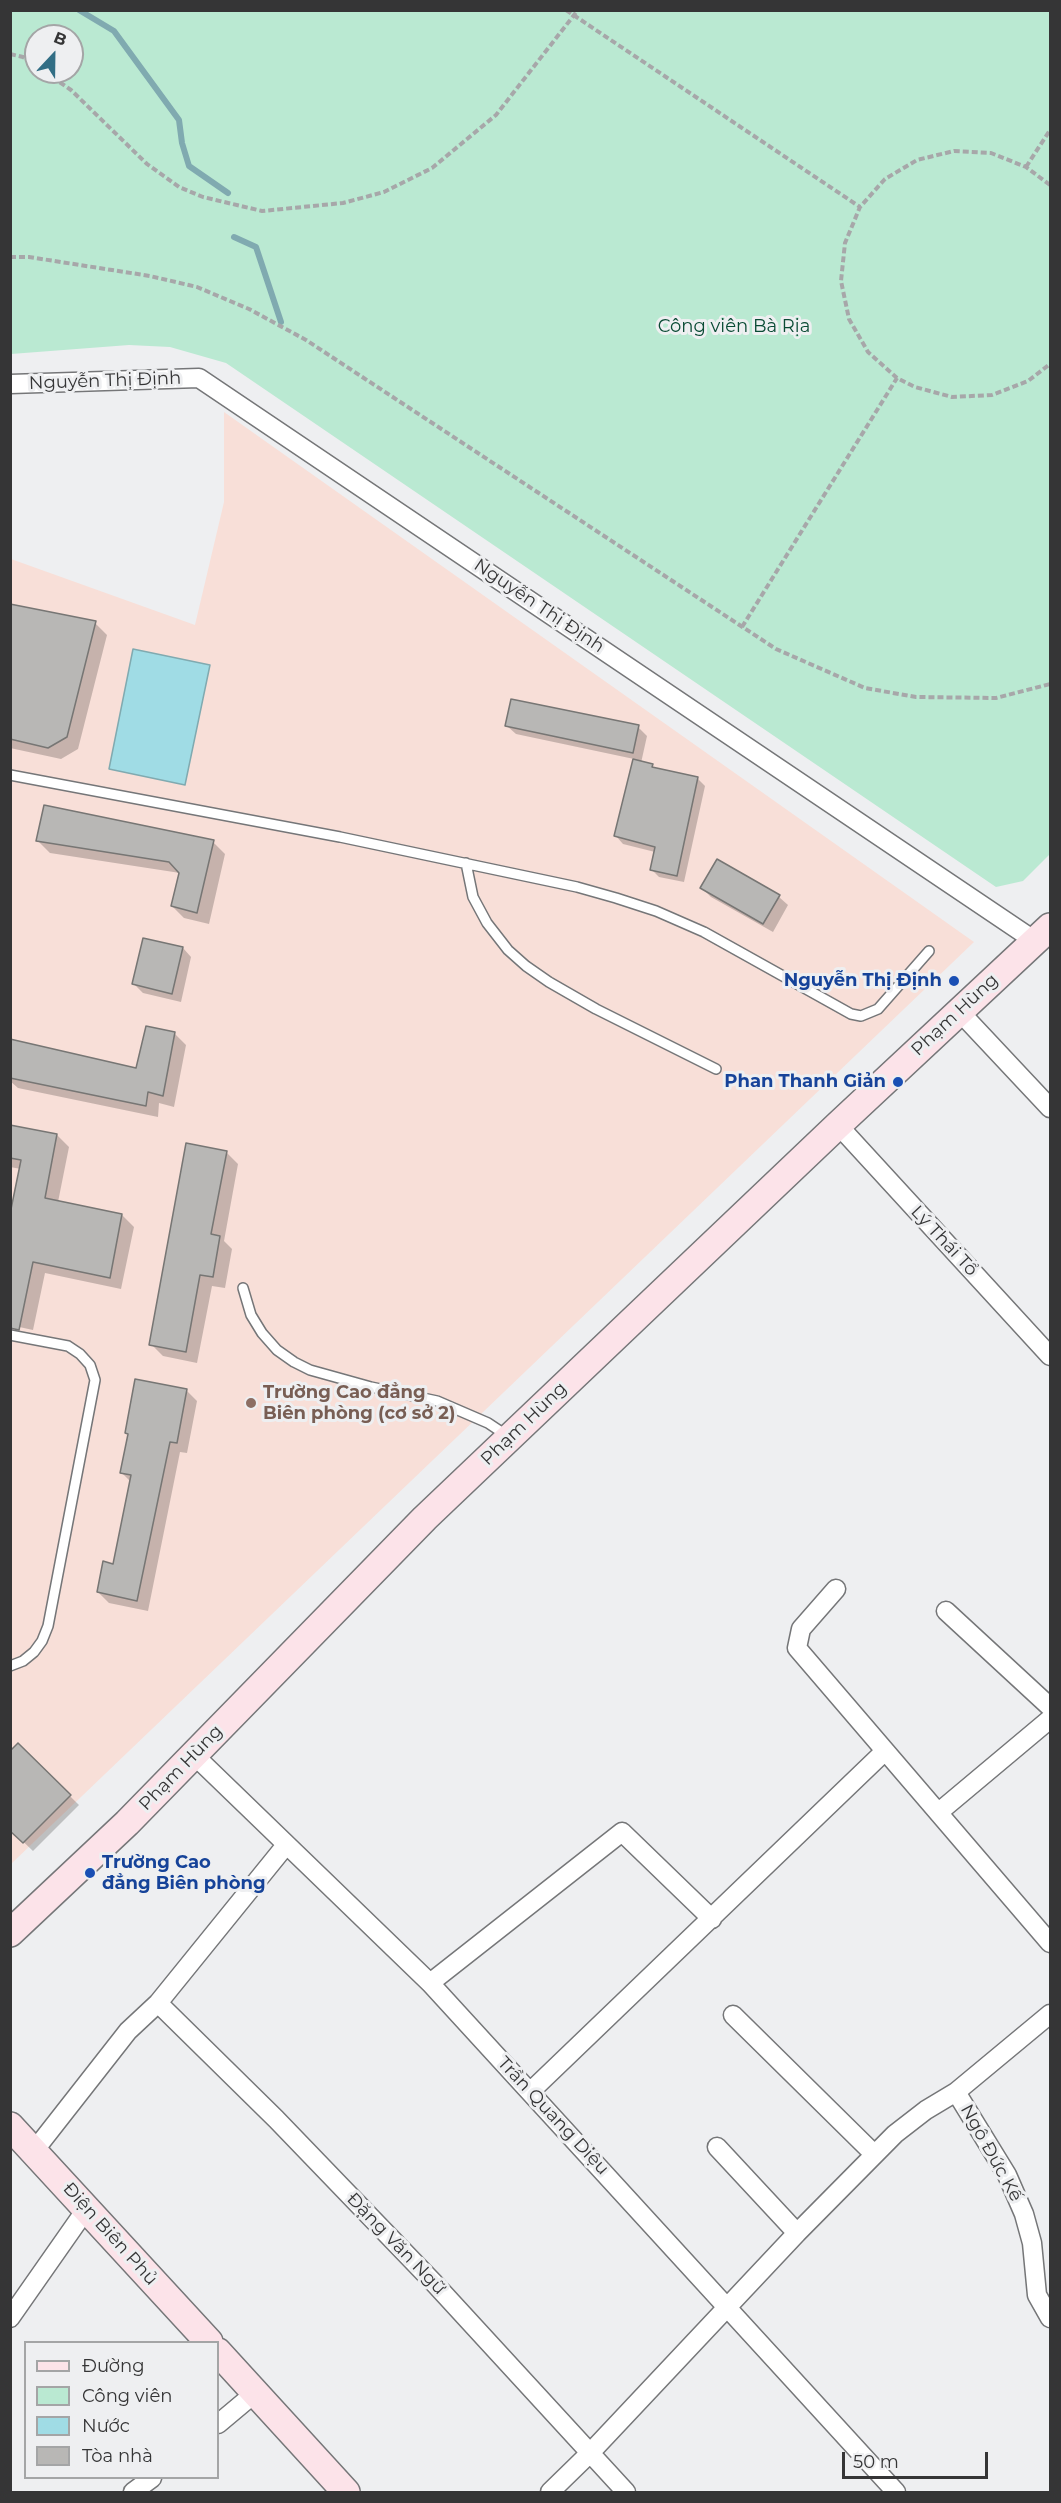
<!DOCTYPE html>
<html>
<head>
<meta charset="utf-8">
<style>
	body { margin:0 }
	#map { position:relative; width:1061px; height:2503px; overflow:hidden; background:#eeeff1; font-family:Montserrat,sans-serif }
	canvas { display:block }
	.frame { position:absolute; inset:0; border:12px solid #353536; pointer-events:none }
	.legend { position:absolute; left:24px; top:2341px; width:195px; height:138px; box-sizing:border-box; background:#eeeff1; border:2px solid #a4a5a6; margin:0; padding:8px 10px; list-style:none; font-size:18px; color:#353536 }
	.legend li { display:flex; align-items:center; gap:12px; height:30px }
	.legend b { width:30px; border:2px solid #a4a5a6 }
	.north { position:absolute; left:24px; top:24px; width:60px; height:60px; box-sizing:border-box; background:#eeeff1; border:2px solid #a4a5a6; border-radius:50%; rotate:22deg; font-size:16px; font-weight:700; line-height:24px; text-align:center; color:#353536 }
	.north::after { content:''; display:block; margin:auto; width:21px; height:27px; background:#326e85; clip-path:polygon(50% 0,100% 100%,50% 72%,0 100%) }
	.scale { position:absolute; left:842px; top:2452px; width:146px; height:27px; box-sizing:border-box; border:3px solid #353536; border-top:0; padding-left:8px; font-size:18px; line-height:21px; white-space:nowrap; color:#353536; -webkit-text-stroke:4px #eeeff1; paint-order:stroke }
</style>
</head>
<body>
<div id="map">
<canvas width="1061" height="2503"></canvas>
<div class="frame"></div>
<ul class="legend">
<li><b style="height:8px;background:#fce3e9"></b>Đường</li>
<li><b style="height:16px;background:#bae9d2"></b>Công viên</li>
<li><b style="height:16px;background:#a0dce5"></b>Nước</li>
<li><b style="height:16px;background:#b8b7b5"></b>Tòa nhà</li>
</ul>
<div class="north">B</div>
<div class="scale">50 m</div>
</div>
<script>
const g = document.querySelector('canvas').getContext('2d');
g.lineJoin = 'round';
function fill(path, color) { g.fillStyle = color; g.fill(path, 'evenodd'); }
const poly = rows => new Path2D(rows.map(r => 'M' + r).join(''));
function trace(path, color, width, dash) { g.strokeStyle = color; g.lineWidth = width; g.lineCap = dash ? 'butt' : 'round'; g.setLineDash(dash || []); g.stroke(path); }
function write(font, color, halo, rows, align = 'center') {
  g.font = font + ' Montserrat,sans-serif'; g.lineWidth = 6; g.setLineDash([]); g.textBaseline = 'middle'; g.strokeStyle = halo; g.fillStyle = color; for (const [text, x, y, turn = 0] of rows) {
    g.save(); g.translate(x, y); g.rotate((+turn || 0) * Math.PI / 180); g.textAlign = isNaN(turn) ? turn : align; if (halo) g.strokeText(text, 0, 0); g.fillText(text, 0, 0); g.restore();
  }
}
fill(poly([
	[224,412,974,942,11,1864,11,559,195,625,224,502]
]), '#f8dfd8');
fill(poly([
	[10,11,1050,11,1050,854,1023,881,996,887,226,363,170,347,129,345,11,354],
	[36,36,72,36,72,72,36,72]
]), '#bae9d2');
const water = poly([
	[133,649,210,665,185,785,109,769,133,649]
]);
fill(water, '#a0dce5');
trace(water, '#80aab0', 1.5);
fill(poly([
	[10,605,95,623,107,635,78,749,61,759,10,748],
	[507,726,638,727,647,736,641,763,655,769,697,778,705,786,684,882,659,877,651,869,655,852,623,844,616,836,634,759,516,734],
	[38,841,213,842,225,854,209,924,184,918,172,906,180,873,50,853],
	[702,888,779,897,788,905,773,932,711,897],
	[183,948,191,957,181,1002,143,993,134,984],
	[174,1033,186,1045,174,1107,159,1103,158,1117,18,1088,10,1081,10,1041,137,1070],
	[10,1126,57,1135,69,1147,58,1202,122,1215,134,1227,121,1289,45,1273,33,1330,10,1325,21,1169,10,1167],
	[226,1152,238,1164,224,1241,232,1249,225,1288,212,1286,197,1363,163,1356,151,1344],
	[186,1390,197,1401,187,1453,180,1452,148,1611,109,1603,98,1592,114,1565,131,1482,122,1473,129,1435,126,1433],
	[18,1745,79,1805,33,1851,10,1829]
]), '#0003');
trace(poly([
	[79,10,114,31,179,120,182,143,189,166,228,193],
	[234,237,256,247,281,322]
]), '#80aab0', 6);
const building = poly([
	[10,604,96,621,67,737,48,748,10,739,10,604],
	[511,699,639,725,633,753,505,726,511,699],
	[633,759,653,764,652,767,698,777,677,876,650,870,655,847,614,836,633,759],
	[44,805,214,840,197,913,171,906,179,873,169,862,36,841,44,805],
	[717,859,780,895,763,924,700,888,717,859],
	[143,938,183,947,172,994,132,984,143,938],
	[146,1026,175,1032,163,1096,148,1092,146,1106,10,1078,10,1039,136,1068,146,1026],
	[10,1125,57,1134,45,1198,122,1214,110,1278,33,1262,19,1330,10,1328,10,1214,21,1160,10,1158,10,1125],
	[186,1143,227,1151,211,1234,220,1236,213,1277,200,1275,186,1352,149,1345,186,1143],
	[135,1379,187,1389,177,1443,170,1442,137,1601,97,1592,103,1561,113,1564,131,1475,120,1473,128,1434,125,1433,135,1379],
	[18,1743,71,1795,23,1843,10,1831,10,1751,18,1743]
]);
fill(building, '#b8b7b5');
trace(building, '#777674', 1.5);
const lane = poly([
	[10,775,340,837,577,887,616,898,656,911,704,932,851,1014,861,1016,878,1009,929,951],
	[466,863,473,897,487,923,508,950,526,966,549,982,596,1009,716,1069],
	[243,1288,251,1315,262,1333,277,1350,294,1362,310,1370,371,1387,437,1401,488,1423,506,1435],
	[10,1335,68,1346,80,1354,90,1365,95,1380,48,1626,42,1641,34,1652,23,1661,10,1666]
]);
const street = poly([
	[10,384,199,378,1035,941],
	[959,1011,1050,1108],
	[838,1125,1050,1356],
	[836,1589,801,1629,797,1648,1050,1943],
	[946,1611,1050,1707],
	[194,1755,430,1983,896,2492],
	[939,1812,1050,1719],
	[430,1983,622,1832,712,1919],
	[158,2003,276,2119,434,2283,626,2492],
	[733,2015,874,2154],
	[530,2092,885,1751],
	[956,2092,1007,2175,1024,2214,1032,2243,1037,2295,1050,2318],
	[717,2147,797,2233],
	[34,2151,128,2031,158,2003,286,1845],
	[10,2318,87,2208],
	[218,2424,255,2393],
	[133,2492,152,2478],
	[550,2492,590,2453,797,2233,895,2134,926,2110,956,2092,1050,2014]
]);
const secondary = poly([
	[10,1933,127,1823,425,1518,838,1125,1050,927],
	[10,2126,209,2342],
	[218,2352,346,2492]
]);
trace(lane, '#757678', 12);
trace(street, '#757678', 21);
trace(secondary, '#757678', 30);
trace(poly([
	[566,10,860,207],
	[10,54,23,57,36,66],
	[45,72,71,90,147,164,179,187,203,197,262,211,343,203,384,192,432,168,496,115,578,10],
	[1026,167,1050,130],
	[1050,185,1026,167,991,153,954,151,917,160,885,179,860,207,845,243,841,281,849,319,868,352,897,378,915,387,952,397,992,395,1028,381,1050,364],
	[10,257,29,257,150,276,197,287,249,309,306,340,776,649,865,688,916,697,996,698,1050,684],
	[742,627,897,378]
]), '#a7a7a9', 4, [6, 3]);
trace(lane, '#fff', 9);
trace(street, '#fff', 18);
trace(secondary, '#fce3e9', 27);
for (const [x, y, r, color] of [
	[954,981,6,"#1a4fb4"],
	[898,1082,6,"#1a4fb4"],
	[251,1403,6,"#8d6e63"],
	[90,1873,6,"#1a4fb4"]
]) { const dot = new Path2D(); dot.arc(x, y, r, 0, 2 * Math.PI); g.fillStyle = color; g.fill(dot); trace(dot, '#eeeff1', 2); }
write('18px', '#094b34', '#eeeff1', [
	["Công viên Bà Rịa",734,327]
]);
write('18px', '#353536', '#eeeff1', [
	["Nguyễn Thị Định",105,381,-2],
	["Nguyễn Thị Định",539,606,34],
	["Phạm Hùng",955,1015,-43],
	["Lý Thái Tổ",944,1241,47],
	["Phạm Hùng",524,1424,-44],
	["Phạm Hùng",181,1768,-46],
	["Trần Quang Diệu",553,2116,47],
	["Ngô Đức Kế",991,2153,61],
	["Điện Biên Phủ",110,2234,48],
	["Đặng Văn Ngữ",396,2244,46]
]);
write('bold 18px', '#164399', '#eeeff1', [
	["Nguyễn Thị Định",942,981],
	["Phan Thanh Giản",886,1082],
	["Trường Cao",102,1863,"left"],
	["đẳng Biên phòng",102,1884,"left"]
], 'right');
write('bold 18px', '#785e54', '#eeeff1', [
	["Trường Cao đẳng",263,1393],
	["Biên phòng (cơ sở 2)",263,1414]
], 'left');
</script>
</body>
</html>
